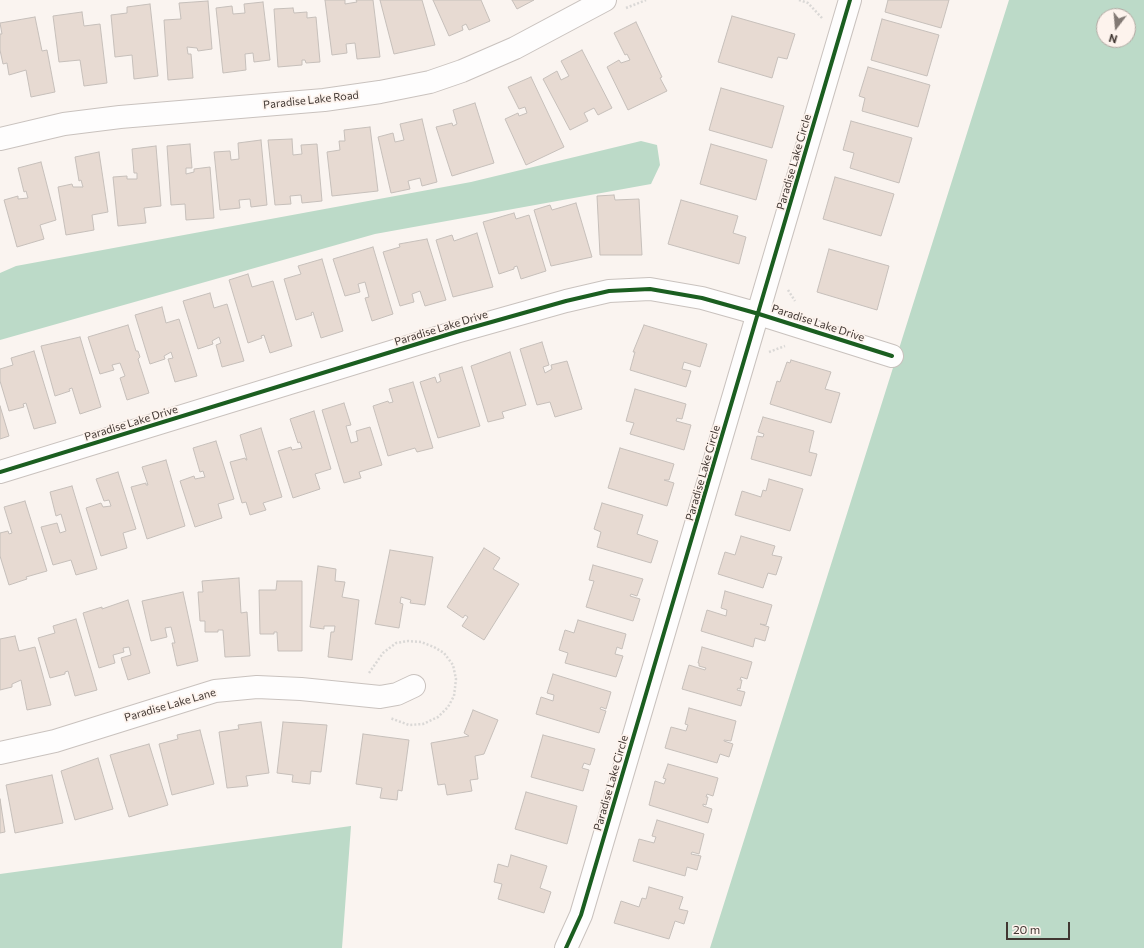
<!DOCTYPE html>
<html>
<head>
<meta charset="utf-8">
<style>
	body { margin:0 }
	#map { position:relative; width:1144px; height:948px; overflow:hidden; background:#faf4f0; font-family:Commissioner,sans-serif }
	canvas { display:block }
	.north { position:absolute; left:1096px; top:8px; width:40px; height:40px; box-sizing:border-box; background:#fdf3ed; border:1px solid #b2a8a2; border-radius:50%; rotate:196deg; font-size:11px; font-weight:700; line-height:16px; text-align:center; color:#413732 }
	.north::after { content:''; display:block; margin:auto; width:14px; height:18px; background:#827974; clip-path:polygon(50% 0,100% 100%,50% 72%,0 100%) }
	.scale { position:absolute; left:1006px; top:922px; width:64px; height:18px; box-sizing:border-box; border:2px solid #413732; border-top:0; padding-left:5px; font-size:12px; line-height:14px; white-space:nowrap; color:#413732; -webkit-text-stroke:3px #fdf3ed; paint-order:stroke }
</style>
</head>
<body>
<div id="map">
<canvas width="1144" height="948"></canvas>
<div class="north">N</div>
<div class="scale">20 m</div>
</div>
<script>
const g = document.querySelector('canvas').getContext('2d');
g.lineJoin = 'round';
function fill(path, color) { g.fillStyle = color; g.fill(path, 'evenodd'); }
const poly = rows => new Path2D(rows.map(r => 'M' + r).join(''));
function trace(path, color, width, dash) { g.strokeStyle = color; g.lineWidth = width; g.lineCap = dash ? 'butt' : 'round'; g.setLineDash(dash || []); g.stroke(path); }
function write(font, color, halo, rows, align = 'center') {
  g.font = font + ' Commissioner,sans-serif'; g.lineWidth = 3.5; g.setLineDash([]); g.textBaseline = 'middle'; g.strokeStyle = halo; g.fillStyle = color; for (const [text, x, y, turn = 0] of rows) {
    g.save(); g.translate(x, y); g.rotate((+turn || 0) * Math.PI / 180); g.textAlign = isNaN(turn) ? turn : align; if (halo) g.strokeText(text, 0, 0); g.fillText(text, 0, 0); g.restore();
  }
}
fill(poly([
	[1009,0,1144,0,1144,948,710,948],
	[1104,16,1128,16,1128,40,1104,40],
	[641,141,657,145,660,165,651,184,375,234,0,340,0,273,16,266,471,182],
	[351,826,342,948,0,948,0,874]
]), '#bcdac8');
const building = poly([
	[325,0,345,0,345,4,357,2,356,0,373,0,380,57,357,59,355,43,346,44,347,53,332,55,325,0],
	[380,0,422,0,435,45,394,54,380,0],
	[433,0,481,0,490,21,469,30,466,24,462,26,463,30,449,36,433,0],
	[512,0,534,0,517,9,512,0],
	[888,0,949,0,941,28,885,12,888,0],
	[208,1,212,49,198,51,197,48,187,47,188,54,191,54,193,78,168,80,164,20,181,19,179,3,208,1],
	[263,2,270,60,254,62,253,53,245,54,246,70,223,73,216,8,232,6,233,14,245,13,244,4,263,2],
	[150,4,158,76,134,79,132,55,115,57,111,15,127,13,127,7,150,4],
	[293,8,294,13,307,12,307,18,316,17,320,62,306,63,305,60,302,60,302,65,278,67,274,9,293,8],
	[82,12,84,26,100,24,107,83,84,86,80,60,59,62,53,16,82,12],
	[732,16,795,34,787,59,778,57,772,78,718,62,732,16],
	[35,17,42,51,47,50,55,92,31,97,26,70,9,75,7,63,3,64,0,50,0,34,2,34,0,23,35,17],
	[882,19,939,35,927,76,871,60,882,19],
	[636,22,662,77,660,78,667,91,628,110,607,67,619,60,621,63,630,60,627,54,625,55,614,33,636,22],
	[582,50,612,108,598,115,594,108,584,113,588,121,570,130,543,79,557,71,561,80,569,76,561,61,582,50],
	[868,67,930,85,918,127,862,111,865,98,859,96,868,67],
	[531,77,564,147,526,165,505,119,518,113,519,116,527,113,525,107,519,109,508,87,531,77],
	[721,88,784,106,772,148,709,130,721,88],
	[475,103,494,163,452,176,436,127,452,123,453,126,457,124,453,110,475,103],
	[422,119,437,182,422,186,420,178,408,181,410,189,391,193,378,137,393,133,395,142,404,140,400,124,422,119],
	[851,121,912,138,899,183,850,168,854,153,843,150,851,121],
	[370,127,378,191,332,196,327,152,340,150,339,141,345,141,344,130,370,127],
	[292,139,293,155,302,154,301,145,317,144,322,201,302,203,301,195,290,196,291,204,275,205,268,140,292,139],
	[261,140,267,205,251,207,250,199,239,200,240,208,220,210,214,152,230,151,231,160,239,159,238,143,261,140],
	[190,144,192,168,186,168,186,174,194,172,194,169,210,167,214,218,186,220,185,204,171,205,167,146,190,144],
	[711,144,767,160,756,200,700,184,711,144],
	[156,146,161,206,144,208,146,223,118,226,113,177,127,176,127,179,137,179,137,173,134,173,132,149,156,146],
	[99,152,108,212,92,215,94,230,66,235,58,187,72,184,73,187,83,187,81,180,79,181,75,157,99,152],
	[41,162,56,220,40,225,44,239,17,247,4,200,18,196,18,199,28,198,26,191,24,192,18,168,41,162],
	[835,177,894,194,881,236,823,219,835,177],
	[614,195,615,200,639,199,642,255,600,255,597,196,614,195],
	[681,200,738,216,733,233,746,237,739,264,668,244,681,200],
	[576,203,592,257,551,266,534,210,550,205,552,210,576,203],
	[514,213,516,219,529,215,546,271,521,279,517,266,514,267,514,269,499,274,483,222,514,213],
	[477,233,493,287,453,297,436,240,452,235,454,241,477,233],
	[427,239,446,300,425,306,420,291,412,294,414,302,400,306,383,252,400,247,399,244,427,239],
	[373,247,393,314,372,321,365,298,369,297,365,282,358,284,360,292,345,296,333,259,373,247],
	[829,249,889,266,877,310,817,292,829,249],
	[322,259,343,331,321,338,313,312,311,313,312,315,296,320,284,279,301,274,298,266,322,259],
	[248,274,252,287,273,281,292,346,270,353,264,335,261,336,262,338,248,343,229,280,248,274],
	[210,293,214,308,227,304,244,361,222,367,216,345,221,343,219,337,212,341,213,344,198,349,183,301,210,293],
	[162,307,166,323,179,319,197,376,175,382,168,359,173,358,171,352,164,356,165,359,150,364,135,315,162,307],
	[128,325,136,351,138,351,140,357,138,359,149,393,127,400,120,378,125,376,120,363,112,365,114,370,100,374,88,337,128,325],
	[644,325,707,344,700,367,684,362,682,369,691,371,686,387,630,370,635,352,633,352,644,325],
	[80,337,101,407,80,414,72,388,69,389,70,391,55,396,41,346,80,337],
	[542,342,549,365,543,367,545,373,552,369,551,365,567,361,582,409,555,417,550,402,537,405,520,349,542,342],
	[34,351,56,423,34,429,26,403,23,404,24,407,9,411,0,381,0,369,13,365,11,358,34,351],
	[510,352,526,405,502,412,504,418,488,422,471,366,510,352],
	[791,360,831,372,825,389,840,393,831,423,770,404,777,381,780,382,787,362,790,363,791,360],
	[462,367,480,426,438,438,420,382,435,377,437,383,441,381,439,374,462,367],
	[413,382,433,448,417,452,415,448,388,456,373,406,388,401,389,403,393,402,389,389,413,382],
	[635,389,686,404,682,419,677,418,676,421,691,425,684,450,630,434,634,423,626,421,635,389],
	[344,403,351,425,346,426,351,443,358,441,356,431,370,427,382,465,359,472,361,478,344,483,322,410,344,403],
	[0,406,9,436,0,439,0,406],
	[314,411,331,469,315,474,320,489,293,498,278,451,291,447,292,450,302,448,300,442,298,443,290,419,314,411],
	[763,417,814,431,809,452,817,454,811,476,751,459,757,436,763,437,764,434,758,432,763,417],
	[261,428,282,497,263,503,266,510,250,515,246,502,242,503,230,462,245,458,246,460,247,460,240,435,261,428],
	[216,441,234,499,218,504,222,518,195,527,180,481,194,476,195,479,205,477,203,471,200,472,193,448,216,441],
	[620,448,674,464,669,480,664,480,674,483,667,506,608,488,620,448],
	[166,460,185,526,147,539,131,487,146,483,146,485,148,485,142,467,166,460],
	[118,472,136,529,123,533,127,548,101,556,86,508,101,503,103,507,111,506,109,500,104,501,96,479,118,472],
	[769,479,803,489,790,531,735,515,742,491,761,497,763,490,766,491,769,479],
	[72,486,97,569,76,575,71,560,53,565,41,527,57,523,60,533,66,531,61,514,56,516,50,492,72,486],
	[25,501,47,571,26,577,27,579,9,585,0,556,0,533,8,531,9,534,12,533,4,507,25,501],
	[602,503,643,515,637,534,658,541,651,563,597,547,601,532,594,529,602,503],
	[741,536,775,546,772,555,782,557,776,575,768,573,763,588,718,574,725,552,735,555,741,536],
	[484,548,500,558,493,569,519,584,484,640,462,626,468,617,465,615,463,618,447,607,484,548],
	[390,550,433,557,425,605,410,603,411,600,401,597,400,603,403,604,399,628,375,624,390,550],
	[593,565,643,579,637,596,631,594,630,596,640,599,633,621,586,607,594,581,589,580,593,565],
	[318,566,336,569,335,581,345,582,342,597,359,600,352,660,328,657,331,632,334,632,335,626,324,626,324,629,310,627,318,566],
	[239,578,241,613,247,612,250,656,225,657,223,630,218,630,218,632,205,632,205,621,200,621,198,592,203,592,202,581,239,578],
	[277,581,302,581,302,651,278,651,277,632,274,632,274,634,260,634,259,590,276,590,277,581],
	[725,591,772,605,766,625,760,624,769,627,765,641,755,638,753,647,701,631,707,610,726,616,727,610,721,608,725,591],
	[183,592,198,661,177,666,172,643,175,643,171,627,165,628,167,637,151,641,142,601,183,592],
	[128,600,150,673,128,680,121,658,131,655,129,647,123,648,124,652,113,655,115,663,99,668,83,613,102,607,102,609,128,600],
	[76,619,97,690,75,696,68,671,65,672,65,674,50,678,38,638,55,633,53,626,76,619],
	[578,620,626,634,622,649,617,647,615,654,623,656,616,677,565,663,568,653,559,650,565,630,574,633,578,620],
	[15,636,19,651,35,647,51,705,27,710,21,680,12,684,12,687,0,690,0,639,15,636],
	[702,647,752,662,747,679,741,677,740,680,742,680,740,689,738,688,737,690,745,692,741,706,682,689,689,665,705,670,706,668,699,666,699,663,698,663,702,647],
	[553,674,611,692,606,709,601,707,600,709,606,711,599,733,536,714,541,697,553,701,554,695,547,693,553,674],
	[689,708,736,721,731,741,724,740,724,741,733,744,729,757,720,754,717,763,665,748,671,727,686,731,688,725,685,724,689,708],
	[473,710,498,720,484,754,475,756,478,779,470,780,472,791,447,795,445,784,438,785,431,743,469,736,464,733,473,710],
	[261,722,269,773,246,776,248,786,227,788,219,732,239,729,238,725,261,722],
	[283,722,327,725,321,772,311,771,310,784,292,782,293,775,277,773,283,722],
	[200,730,214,784,172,795,159,744,178,739,177,735,200,730],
	[363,734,409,740,402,791,398,790,397,800,380,798,382,788,356,784,363,734],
	[543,735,595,749,590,765,584,763,582,768,589,770,583,791,531,777,543,735],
	[149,744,168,805,129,817,110,755,149,744],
	[98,758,113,809,75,820,61,771,98,758],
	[668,764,718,778,713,796,707,794,706,797,708,797,706,805,703,804,703,806,712,809,708,823,649,805,655,781,664,784,666,779,663,778,668,764],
	[52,775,63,823,15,833,6,785,52,775],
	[526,792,577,806,567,844,515,829,526,792],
	[0,799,5,832,0,833,0,799],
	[657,820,704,834,699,854,692,852,691,854,701,856,697,870,687,867,685,876,633,861,639,839,654,843,656,837,652,836,657,820],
	[511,855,547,866,540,888,551,892,544,913,498,899,502,884,494,882,498,864,508,867,511,855],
	[649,887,683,897,679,909,688,911,684,924,675,921,669,939,614,923,621,901,639,907,642,898,646,899,649,887]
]);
fill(building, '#e7dad2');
trace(building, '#c6bfba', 1);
const minor = poly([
	[0,139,64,124,120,117,324,100,380,92,430,82,462,71,515,48,605,0],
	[0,472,456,332,566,301,609,291,650,289,702,298,759,314,892,356],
	[0,753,55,741,215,691,257,687,301,689,380,697,397,694,414,686],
	[566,948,581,915,850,0]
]);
trace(minor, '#c9c2be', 24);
trace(poly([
	[799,0,808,3,822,18],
	[626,8,646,0],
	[788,290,795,301],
	[769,352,785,346],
	[369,673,383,653,396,643,408,641,421,642,434,647,444,653,453,665,456,679,454,696,448,707,438,717,423,724,409,725,390,718]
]), '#dad8d6', 2.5, [2, 2]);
trace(minor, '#fefdfd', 22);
trace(poly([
	[0,472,456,332,566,301,609,291,650,289,702,298,759,314,892,356],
	[566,948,581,915,850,0]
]), '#1b5e20', 4);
write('11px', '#413732', '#fdf3ed', [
	["Paradise Lake Road",311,100,-6],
	["Paradise Lake Circle",794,162,-74],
	["Paradise Lake Drive",818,323,18],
	["Paradise Lake Drive",441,328,-17],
	["Paradise Lake Drive",131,423,-17],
	["Paradise Lake Circle",703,473,-74],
	["Paradise Lake Lane",170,705,-16],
	["Paradise Lake Circle",611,783,-74]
]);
</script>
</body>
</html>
